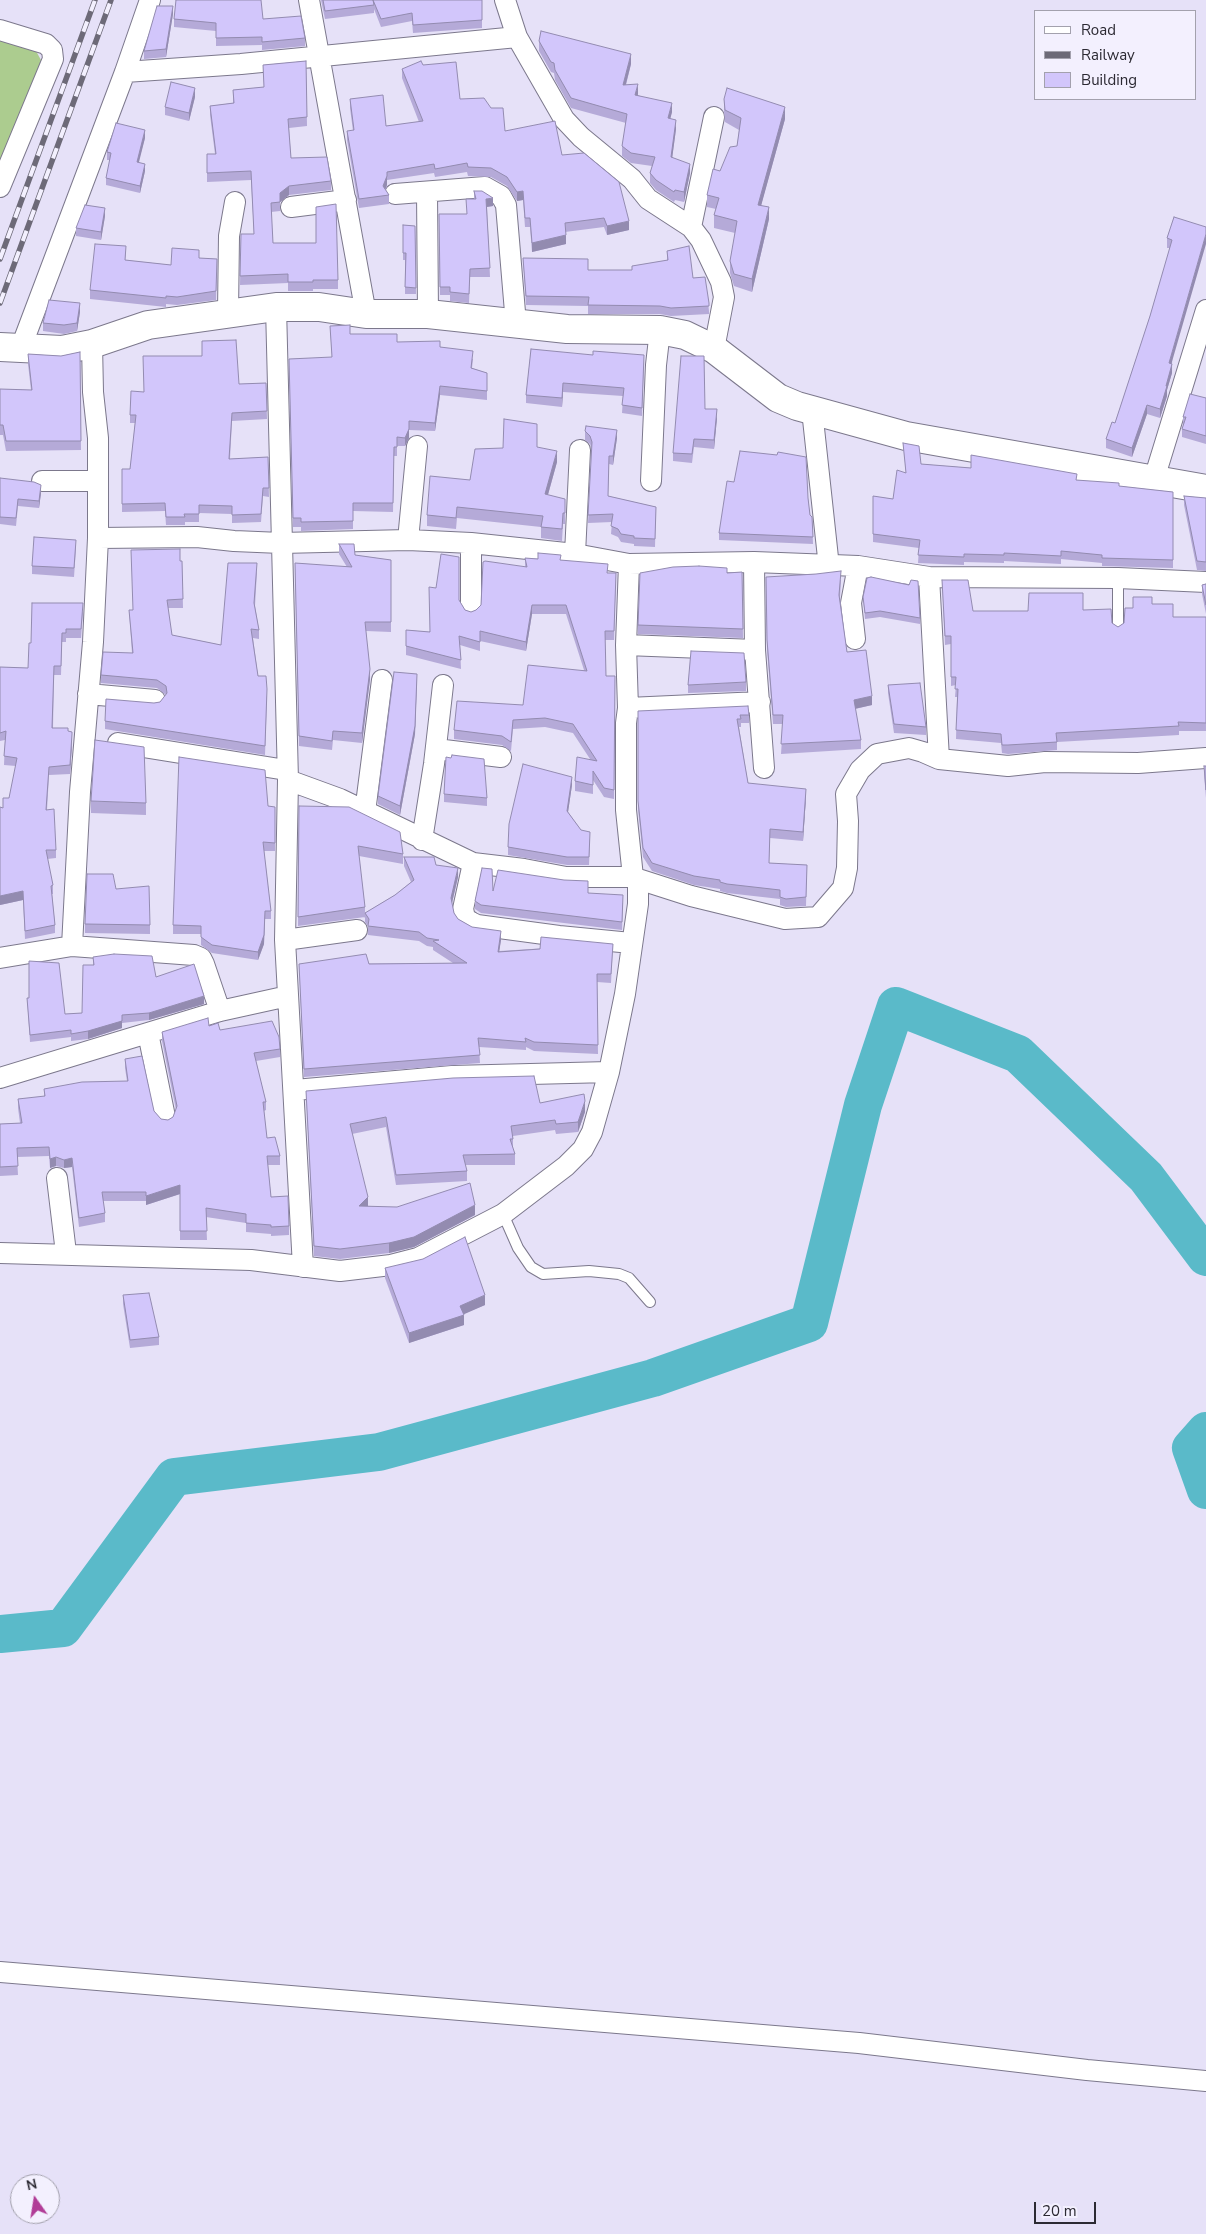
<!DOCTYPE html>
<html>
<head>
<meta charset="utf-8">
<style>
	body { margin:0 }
	#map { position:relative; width:1206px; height:2234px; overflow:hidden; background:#e6e1f8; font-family:"Nunito Sans",sans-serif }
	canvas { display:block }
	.legend { position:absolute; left:1034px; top:10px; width:162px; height:90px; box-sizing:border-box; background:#f3f0fe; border:1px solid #a3a1ad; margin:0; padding:6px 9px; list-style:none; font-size:15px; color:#2c2a33 }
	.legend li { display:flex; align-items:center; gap:10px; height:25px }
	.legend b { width:25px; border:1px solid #a3a1ad }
	.north { position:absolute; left:10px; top:2174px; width:50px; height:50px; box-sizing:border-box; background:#f3f0fe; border:1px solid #a3a1ad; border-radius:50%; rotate:347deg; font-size:14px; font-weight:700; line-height:20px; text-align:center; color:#2c2a33 }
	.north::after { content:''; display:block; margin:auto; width:18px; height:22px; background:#b13d97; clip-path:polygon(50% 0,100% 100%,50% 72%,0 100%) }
	.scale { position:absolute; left:1034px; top:2202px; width:62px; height:22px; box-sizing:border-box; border:2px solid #2c2a33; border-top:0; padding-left:6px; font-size:15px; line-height:18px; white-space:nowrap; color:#2c2a33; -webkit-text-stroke:4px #f3f0fe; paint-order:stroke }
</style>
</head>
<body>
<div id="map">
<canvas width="1206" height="2234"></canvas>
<ul class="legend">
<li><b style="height:6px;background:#fff"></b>Road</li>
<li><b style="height:6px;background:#6d6a78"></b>Railway</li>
<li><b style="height:14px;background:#d2c6fb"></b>Building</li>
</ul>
<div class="north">N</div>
<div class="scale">20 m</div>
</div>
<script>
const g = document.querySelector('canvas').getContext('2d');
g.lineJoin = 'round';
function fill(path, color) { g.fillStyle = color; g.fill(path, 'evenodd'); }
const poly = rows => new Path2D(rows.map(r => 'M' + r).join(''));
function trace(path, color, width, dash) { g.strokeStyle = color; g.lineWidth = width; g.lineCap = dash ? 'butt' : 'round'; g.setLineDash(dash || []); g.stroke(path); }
fill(poly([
	[0,40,36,51,41,60,39,73,0,161]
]), '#accc8f');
trace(poly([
	[1206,1431,1191,1448,1206,1490],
	[0,1634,63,1628,174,1477,379,1452,653,1378,809,1323,863,1105,896,1006,1018,1054,1146,1177,1206,1257]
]), '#5abac9', 38);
const lane = poly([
	[1118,578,1118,629],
	[503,1214,518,1248,531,1267,543,1274,589,1271,619,1274,629,1278,650,1302]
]);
const street = poly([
	[309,0,366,314],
	[505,0,517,37,564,119,581,137,632,179,648,199,691,227,701,240,721,282,724,297,714,349],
	[0,30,46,44,52,50,53,59,0,187],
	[125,72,241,64,517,37],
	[427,192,428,314],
	[395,194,485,187,501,196,506,205,516,324],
	[291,207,346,200],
	[691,227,714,117],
	[276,307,288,780,285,940,303,1267],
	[228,312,229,236,235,202],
	[20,350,125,72,150,0],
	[812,410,829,567],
	[1154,479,1206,310],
	[42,481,98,481],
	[651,481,656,365,660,330],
	[98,538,197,537,234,541,281,543,408,540,471,543,575,554,629,564,754,562,858,566,929,577,1118,578,1206,582],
	[408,540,417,446],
	[471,543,471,609],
	[575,554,580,450],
	[754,562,755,650,764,768],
	[929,577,939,759],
	[855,639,851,603,858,566],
	[626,645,755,650],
	[88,694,155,700],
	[628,708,760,702],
	[118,743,286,770],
	[436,749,501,757],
	[288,780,340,799,473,863,524,869,566,877,633,877],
	[365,812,382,680],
	[422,840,434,764,443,685],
	[473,863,463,909,465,918,471,922,477,925,559,936,631,943],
	[638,879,691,896,785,919,818,917,843,888,847,868,848,821,846,794,860,770,877,754,909,748,923,752,939,759,1008,766,1045,762,1138,763,1206,758],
	[285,940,357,930],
	[72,946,194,955,201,958,204,964,220,1011],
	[0,958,72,946,80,792,93,642,98,538,98,438,93,392,92,344],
	[148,1033,165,1117],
	[0,1078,220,1011,288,996],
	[295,1090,452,1076,609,1072],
	[57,1178,66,1253],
	[0,1253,251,1260,340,1271,391,1265,418,1258,503,1214,566,1166,583,1149,592,1132,609,1072,625,994,638,904,638,879,633,877,626,810,626,723,628,708,626,645,629,564],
	[0,1972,859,2043,1087,2070,1206,2081]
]);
const secondary = poly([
	[0,347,62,350,92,344,148,325,276,307,319,307,366,314,428,314,567,329,660,330,685,335,714,349,778,398,797,406,906,436,1206,489]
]);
trace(lane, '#7c788c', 12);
trace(street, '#7c788c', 22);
trace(secondary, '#7c788c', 30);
trace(lane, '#fff', 10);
trace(street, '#fff', 20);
trace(secondary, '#fff', 28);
const rail = poly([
	[0,259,95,0],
	[0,303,111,0]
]);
trace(rail, '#6d6a78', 5.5);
trace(rail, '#f3f0fe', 4, [11]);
fill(poly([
	[321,0,482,0,482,28,413,33,412,21,381,27,374,9,374,13,325,19],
	[173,14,166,57,144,59,144,51],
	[174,19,263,19,305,38,305,46,262,50,262,45,216,46,216,31,174,27],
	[539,41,631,64,626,85,638,94,638,95,672,112,670,118,676,129,672,158,690,173,684,202,675,200,674,202,656,190,650,183,650,173,652,166,631,163,622,156,622,146,626,123,571,108,555,80,554,73,551,72,539,51],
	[306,61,307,126,289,128,291,158,331,181,331,190,289,195,280,202,280,211,271,212,273,243,338,280,338,289,313,289,313,291,288,291,288,283,240,285,241,234,254,234,251,180,207,182,207,154,215,154,210,115,210,106,233,103,233,90,264,87,263,65],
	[423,65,460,99,505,131,562,155,629,230,607,235,604,227,565,232,566,244,532,252,530,227,525,227,523,200,517,201,507,186,491,177,468,176,467,172,435,177,434,173,387,180,387,185,386,190,389,195,389,204,359,208,347,140,347,131,353,131,350,108,350,99,386,126,419,122,402,78,402,69],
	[195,97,189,121,165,115,165,107],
	[724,99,785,119,761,205,769,219,752,292,734,286,730,273,730,261,735,233,714,228,714,215,716,209,707,207,707,195,720,171,737,146,739,130,725,122,724,111],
	[145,138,138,163,145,171,140,193,106,185,106,178,110,160,107,160,107,152],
	[474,191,493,206,487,207,490,277,470,277,469,303,450,301,450,295,440,295,439,214,467,214,474,199],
	[105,216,101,240,76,236,76,228],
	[1174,217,1172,373,1167,390,1167,396,1160,418,1147,414,1132,457,1106,448,1106,439,1115,423,1150,316,1170,248,1167,248,1167,238],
	[403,225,415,226,416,294,405,294,405,260,403,260],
	[667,251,693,278,705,277,709,311,709,314,671,316,660,314,588,314,588,306,526,305,523,258,588,270,632,270,667,260],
	[126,254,125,260,171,265,199,258,217,259,216,300,177,305,166,304,166,307,90,299,90,290],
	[80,312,77,331,64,334,43,331,43,323],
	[330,326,350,334,397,342,440,347,473,359,472,368,487,373,487,400,440,395,435,431,409,430,409,438,405,446,397,446,397,456,394,456,393,512,353,511,353,529,301,531,301,527,293,527,289,359,332,358],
	[531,349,644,363,642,416,622,413,623,396,563,392,562,407,526,403,526,395],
	[80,352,81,450,6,451,3,435,0,435,0,389,31,390,28,364,28,354,61,356],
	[266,383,267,419,232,421,230,459,268,457,269,497,263,496,261,522,232,523,232,514,199,513,199,522,185,522,185,525,166,525,165,511,122,512,122,469,130,469,135,423,130,423,130,415,144,392,239,384],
	[1206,398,1206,444,1182,437,1182,429,1183,425,1183,417],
	[705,409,717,418,714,449,694,447,692,463,673,461,673,453],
	[585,431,617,438,613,465,609,464,608,496,656,507,655,547,634,546,634,544,621,542,618,537,611,534,612,522,588,523,592,449,590,444,585,440],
	[903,443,921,464,971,468,971,455,1077,480,1119,486,1173,492,1173,568,1102,566,1102,563,1061,559,1061,564,1004,561,1004,563,964,562,964,565,918,563,919,548,873,542,873,496,893,499,906,472],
	[537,447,557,462,548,495,565,510,565,524,563,524,562,541,541,538,541,527,457,518,456,529,427,526,427,515,470,480],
	[0,478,41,493,39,508,18,506,16,526,0,524],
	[734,482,808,498,810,515,812,517,813,544,719,540,719,533],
	[1184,496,1206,498,1206,571,1197,570,1184,505],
	[339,544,355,555,391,560,391,632,366,631,370,679,362,743,333,740,332,750,299,746,295,563,347,567,339,554],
	[76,548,74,577,32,574,32,566],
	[525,558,561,560,608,573,616,573,614,640,605,640,606,676,615,676,614,799,604,797,593,780,593,794,575,791,575,781,590,759,573,733,545,727,513,729,511,751,502,745,454,739,454,730,523,705,584,670,566,614,532,614,526,651,480,641,480,651,460,645,461,669,406,655,406,630,429,632,459,600,465,610,471,612,476,610,525,567],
	[180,561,182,561,183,608,168,608,172,635,221,645,257,571,255,606,259,630,259,639,253,638,258,676,267,697,265,755,105,729,105,721,154,703,160,702,166,695,157,688,101,683,101,675,132,653,129,610,133,610],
	[742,572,743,638,638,634,638,625,727,573],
	[766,577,841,580,840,598,847,652,872,705,855,709,861,740,861,749,781,754,783,724,773,724,767,649],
	[942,580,973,611,1028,611,1083,610,1112,623,1118,627,1124,623,1133,608,1152,604,1173,617,1206,617,1206,731,1179,731,1179,735,1057,742,1057,750,1008,754,1002,753,1001,743,956,739,957,697,955,697,956,685,951,686,951,644,945,645],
	[1206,584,1206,614,1202,594,1202,585],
	[863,597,920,618,920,624,880,617,865,619],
	[83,612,81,638,66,638,66,642,62,642,61,675,54,675,53,728,68,731,72,743,70,774,49,775,47,810,56,850,56,858,47,859,53,885,53,894,52,894,55,925,55,933,25,939,23,900,0,905,0,807,3,808,3,798,9,798,16,766,4,765,5,740,0,741,0,667,28,668,31,643],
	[417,682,415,734,400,815,378,804,378,796],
	[746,682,746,691,688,693,688,685],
	[888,685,926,727,926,735,894,733,888,693],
	[638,711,749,715,749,723,741,723,741,727,739,727,748,783,806,797,803,841,770,838,769,863,807,865,806,906,786,907,780,905,780,899,727,893,720,891,720,889,694,885,652,871,643,857,638,809],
	[1204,766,1206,766,1206,798,1204,774],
	[572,785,568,812,581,830,590,840,589,865,567,865,508,855,508,847],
	[444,794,487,798,487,806,444,802],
	[91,801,146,803,146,815,91,813],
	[268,806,275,807,275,851,264,851,271,911,271,919,265,919,264,944,258,960,212,953,201,945,201,934,173,934,173,925],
	[299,806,403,854,403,864,359,856,365,907,365,917,298,926],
	[404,857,436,865,458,877,452,903,454,913,458,919,472,927,501,940,499,951,613,944,611,983,597,982,598,1054,534,1051,526,1047,526,1050,479,1047,480,1063,304,1077,299,964,453,963,433,950,433,947,427,946,419,941,368,935,368,926,365,922,365,913,395,895,411,882,404,866],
	[116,889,150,925,150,934,85,933,85,924],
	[493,891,588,893,623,903,622,930,481,913,475,909,475,901],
	[93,957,156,977,204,1004,149,1020,122,1023,122,1028,88,1039,71,1041,71,1037,30,1042,27,998,65,1014,82,1013,93,965],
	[209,1026,220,1030,280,1049,280,1057,256,1061,266,1102,266,1110,264,1111,267,1138,280,1156,280,1165,268,1165,271,1197,289,1226,289,1235,271,1236,271,1234,246,1232,246,1223,206,1217,207,1240,180,1240,180,1194,146,1205,146,1201,103,1201,105,1213,105,1222,79,1227,72,1167,64,1168,56,1166,50,1168,49,1156,17,1157,18,1175,0,1176,0,1124,20,1123,18,1108,18,1099,44,1097,44,1089,127,1081,125,1068,125,1059,154,1111,161,1119,168,1120,173,1117,176,1110,162,1041,162,1032],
	[306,1091,540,1103,585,1112,578,1132,556,1134,555,1130,513,1136,513,1149,515,1154,515,1165,465,1165,467,1171,467,1181,396,1185,386,1127,352,1134,368,1206,475,1215,414,1247,389,1253,340,1259,314,1256],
	[385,1268,485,1305,463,1314,464,1325,409,1343,385,1278],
	[123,1295,159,1337,159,1345,130,1348,123,1304]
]), '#b5aad8');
fill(poly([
	[173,6,173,14,166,57,166,49],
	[631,54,631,64,623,95,623,85],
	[638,84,638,94,635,105,635,95],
	[195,88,195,97,189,121,189,113],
	[672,103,672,112,668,128,668,118],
	[785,107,785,119,758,217,758,205],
	[676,120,676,129,671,167,671,157],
	[145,130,145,138,137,170,137,162],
	[145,164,145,171,140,193,140,186],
	[690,164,690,173,684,202,684,192],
	[387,176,387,185,383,195,383,186],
	[289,186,289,195,280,202,280,193],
	[523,191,523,200,517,201,517,192],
	[493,198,493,206,486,207,486,199],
	[769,207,769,219,752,292,752,279],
	[105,208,105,216,101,240,101,232],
	[629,221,629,230,607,235,607,226],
	[1206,234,1206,244,1169,372,1169,363],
	[566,235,566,244,532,252,532,243],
	[80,303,80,312,77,331,77,323],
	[1172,364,1172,373,1167,390,1167,396,1160,418,1160,409,1166,386],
	[563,383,563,392,562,407,562,398],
	[440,386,440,395,435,431,435,423],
	[1147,405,1147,414,1132,457,1132,448],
	[717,409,717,418,714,449,714,440],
	[409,421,409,438,405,446,405,438],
	[617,430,617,438,613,465,613,456],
	[557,451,557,462,545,505,545,494],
	[41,485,41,493,39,508,39,501],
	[532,605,532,614,526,651,526,642],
	[370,669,370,679,362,743,362,733],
	[417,674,415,734,400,815,400,806],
	[872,696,872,705,854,709,854,700],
	[72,734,72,743,70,774,70,765],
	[572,777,572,785,567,819,567,811],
	[806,789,806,797,803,841,803,832],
	[458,868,458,877,451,907,451,898],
	[23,891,23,900,0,905,0,896],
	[265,911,264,944,258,960,258,952],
	[501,931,501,940,498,960,498,952],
	[204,996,204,1004,149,1020,149,1013],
	[122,1015,122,1028,88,1039,88,1031],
	[585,1101,585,1112,578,1132,578,1122],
	[56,1157,56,1166,50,1168,50,1159],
	[72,1158,72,1167,64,1168,64,1160],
	[180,1185,180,1194,146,1205,146,1196],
	[368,1197,368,1207,359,1206],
	[475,1205,475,1215,414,1247,389,1253,389,1243],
	[485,1295,485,1305,460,1316,460,1306],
	[464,1315,464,1325,409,1343,409,1333]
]), '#938bb0');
const building = poly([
	[176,0,261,0,263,19,301,16,305,38,262,42,262,37,216,38,216,23,174,19,176,0],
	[323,0,373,0,374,5,325,11,323,0],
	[373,0,482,0,482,20,413,25,412,13,381,19,373,0],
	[157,6,173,6,166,49,144,51,157,6],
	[541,31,631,54,623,85,638,84,635,95,672,103,668,118,676,120,671,157,690,164,684,192,675,190,674,192,656,180,650,173,655,157,631,153,622,146,627,114,571,98,555,70,554,63,551,62,539,41,541,31],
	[306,61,307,117,288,119,291,158,327,157,331,181,289,186,280,193,280,202,271,203,273,243,316,243,316,207,336,204,338,280,313,280,313,282,288,282,288,274,240,276,241,234,254,234,251,171,207,173,207,154,216,154,210,106,234,103,233,90,264,87,263,65,306,61],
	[421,61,423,65,456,62,460,99,484,98,491,108,503,108,505,131,555,121,562,155,584,153,619,182,629,221,607,226,604,218,565,223,566,235,532,243,530,218,525,218,523,191,517,192,507,177,491,168,468,167,467,163,435,169,434,164,387,172,387,176,383,186,389,195,359,199,347,131,354,130,350,99,383,95,386,126,423,121,402,69,421,61],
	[171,82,195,88,189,113,165,107,171,82],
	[727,88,785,107,758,205,769,207,752,279,734,274,730,261,737,221,714,215,719,198,707,195,713,169,720,171,730,147,737,146,741,118,725,110,724,99,727,88],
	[116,123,145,130,137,162,145,164,140,186,106,178,111,153,107,152,116,123],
	[474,191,482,191,493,198,486,199,490,268,470,269,469,294,450,292,450,287,440,287,439,214,467,214,466,199,476,199,474,191],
	[85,205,105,208,101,232,76,228,85,205],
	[1174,217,1206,227,1206,234,1169,363,1172,364,1166,386,1167,386,1160,409,1147,405,1132,448,1106,439,1112,422,1115,423,1150,316,1172,240,1167,238,1174,217],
	[403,225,415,226,416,288,405,287,406,253,403,253,403,225],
	[95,244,126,246,125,260,171,265,172,248,199,250,199,258,217,259,216,291,177,297,166,296,166,298,90,290,95,244],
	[689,246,693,278,705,277,709,303,709,306,671,308,660,306,588,305,589,297,526,296,523,258,588,259,588,270,632,270,632,266,668,260,667,251,689,246],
	[49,300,80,303,77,323,64,325,43,323,49,300],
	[350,325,350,334,397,334,397,342,440,341,440,347,473,351,471,368,487,373,487,391,440,386,435,423,409,421,409,429,405,438,397,437,397,447,394,447,393,503,353,503,353,521,301,522,301,518,293,518,289,359,332,357,330,326,350,325],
	[236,340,239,384,266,383,267,411,232,413,229,459,268,457,269,488,263,488,261,514,232,515,232,506,199,505,199,514,184,514,185,517,166,517,165,503,122,504,122,469,130,469,136,415,130,415,131,391,144,392,143,356,202,356,202,341,236,340],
	[531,349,593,355,593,351,644,355,642,408,622,405,624,388,563,383,562,398,526,395,531,349],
	[80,352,81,441,6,441,3,425,0,425,0,389,32,390,28,354,61,356,80,352],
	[681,356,704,356,705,409,717,409,714,440,694,439,692,454,673,453,681,356],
	[1190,394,1206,398,1206,436,1182,429,1186,417,1183,417,1190,394],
	[504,419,537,424,537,447,557,451,545,494,565,499,565,513,563,513,562,529,541,527,543,516,457,507,456,518,427,515,430,476,470,480,475,449,503,448,504,419],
	[586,426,617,430,613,456,609,456,608,496,656,507,655,539,634,538,634,536,621,534,618,529,611,526,613,514,588,515,592,442,590,436,585,431,586,426],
	[903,443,919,446,921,464,971,468,971,455,1077,474,1076,480,1119,483,1119,486,1173,492,1173,560,1102,558,1102,555,1061,551,1061,556,1004,553,1004,555,964,554,964,557,918,555,920,540,873,534,873,496,893,499,897,470,906,473,903,443],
	[740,451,777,455,778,452,806,457,808,498,810,515,812,517,813,537,719,533,727,481,734,482,740,451],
	[0,478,34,482,41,485,39,501,18,499,16,518,0,517,0,478],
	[1184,496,1206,498,1206,562,1197,561,1184,496],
	[34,537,76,540,74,568,32,566,34,537],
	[339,544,354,544,355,555,391,560,391,622,365,622,370,669,362,733,333,731,332,741,299,736,295,563,352,567,339,544],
	[180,549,180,561,182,561,183,599,167,600,172,635,221,645,228,563,257,563,254,603,259,630,251,629,258,676,266,676,267,689,265,746,105,721,106,699,154,703,160,702,167,693,166,686,157,680,101,675,103,652,133,653,129,610,133,610,131,550,180,549],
	[538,553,561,555,560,560,608,564,607,573,616,573,614,631,605,631,606,676,615,676,614,790,604,788,593,771,593,785,575,781,577,757,597,761,573,724,545,718,513,720,511,742,502,736,454,730,457,701,523,705,528,665,587,671,566,605,532,605,526,642,480,631,480,642,459,636,461,660,406,646,406,630,430,632,429,587,436,588,441,554,459,557,459,600,465,610,471,612,476,610,481,605,483,562,485,561,527,567,525,558,538,559,538,553],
	[699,566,727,568,727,573,742,572,743,629,638,625,640,573,673,567,699,566],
	[841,571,839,595,847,652,866,650,872,696,854,700,861,740,781,744,783,715,773,715,767,640,766,577,816,574,841,571],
	[871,577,909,585,911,580,918,581,920,618,880,611,865,613,863,597,867,578,871,577],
	[942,580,968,580,973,611,1028,611,1029,593,1083,593,1083,610,1111,609,1112,623,1118,627,1124,623,1125,608,1133,608,1133,597,1152,597,1152,604,1173,604,1173,617,1206,617,1206,723,1178,722,1179,726,1056,733,1057,742,1008,745,1002,745,1001,734,956,730,958,689,955,689,956,677,951,677,951,636,945,636,942,580],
	[1206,584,1206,605,1202,585,1206,584],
	[32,603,83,603,81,629,66,629,66,633,62,633,61,666,54,666,52,728,68,728,68,731,72,732,72,734,70,765,49,767,46,810,54,809,56,850,46,850,53,885,51,886,55,925,25,931,23,891,0,896,0,807,3,808,3,798,9,798,17,758,4,756,6,731,0,733,0,667,28,668,29,643,31,643,32,603],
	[691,651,744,653,746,682,688,685,691,651],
	[394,672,417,674,415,726,400,806,378,796,394,672],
	[920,683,926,727,894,724,888,685,920,683],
	[748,706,749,715,740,715,741,719,737,719,748,783,806,789,803,832,770,829,769,863,807,865,806,897,786,899,780,897,780,890,727,884,720,882,720,880,694,876,652,863,643,848,638,801,638,711,748,706],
	[95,740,144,747,146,803,91,801,95,740],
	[452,755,484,759,487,798,444,794,446,757,451,758,452,755],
	[179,757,265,770,268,806,275,807,275,843,263,842,271,911,265,911,264,935,258,952,212,945,201,937,201,926,173,925,179,757],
	[523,764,572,777,567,811,581,830,590,832,589,857,567,857,508,847,509,824,523,764],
	[1204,766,1206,766,1206,790,1204,766],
	[299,806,349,807,400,832,403,854,358,846,365,907,298,917,299,806],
	[404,857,434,857,436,865,458,868,451,898,454,913,458,919,472,927,501,931,498,952,540,949,541,937,613,944,611,974,597,974,598,1045,534,1042,525,1038,526,1042,478,1038,480,1055,304,1069,299,964,366,954,369,964,467,963,433,941,439,940,427,938,419,932,368,926,369,919,365,913,395,895,414,880,404,857],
	[482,868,492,869,493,891,498,870,564,880,588,881,588,893,623,895,622,922,481,905,475,901,482,868],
	[87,874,113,874,116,889,149,886,150,925,85,924,87,874],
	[114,954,152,956,156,977,194,964,204,996,149,1013,122,1015,122,1021,88,1031,71,1034,71,1030,30,1035,27,998,29,998,29,961,59,963,65,1014,82,1013,83,965,94,965,93,957,114,954],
	[208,1018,209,1026,218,1023,220,1030,272,1021,279,1037,280,1049,254,1053,266,1102,263,1102,267,1138,275,1137,280,1156,267,1156,271,1197,288,1196,289,1226,271,1227,271,1225,246,1223,246,1214,206,1208,207,1231,180,1231,180,1185,146,1196,146,1192,102,1192,105,1213,79,1218,72,1158,64,1160,56,1157,50,1159,49,1147,17,1148,18,1166,0,1167,0,1124,22,1123,18,1099,45,1096,44,1089,82,1082,128,1081,125,1059,142,1056,154,1111,161,1119,168,1120,173,1117,177,1106,162,1032,208,1018],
	[534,1076,540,1103,584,1094,585,1101,578,1122,556,1124,555,1120,511,1126,513,1139,510,1139,515,1154,463,1155,467,1171,396,1175,386,1117,350,1124,368,1197,359,1206,397,1207,470,1183,475,1205,414,1237,389,1243,340,1249,314,1246,306,1091,453,1078,534,1076],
	[465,1237,485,1295,460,1306,464,1315,409,1333,385,1268,423,1259,465,1237],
	[149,1293,159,1337,130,1340,123,1295,149,1293]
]);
fill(building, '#d2c6fb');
trace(building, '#938bb0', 1);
</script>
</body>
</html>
